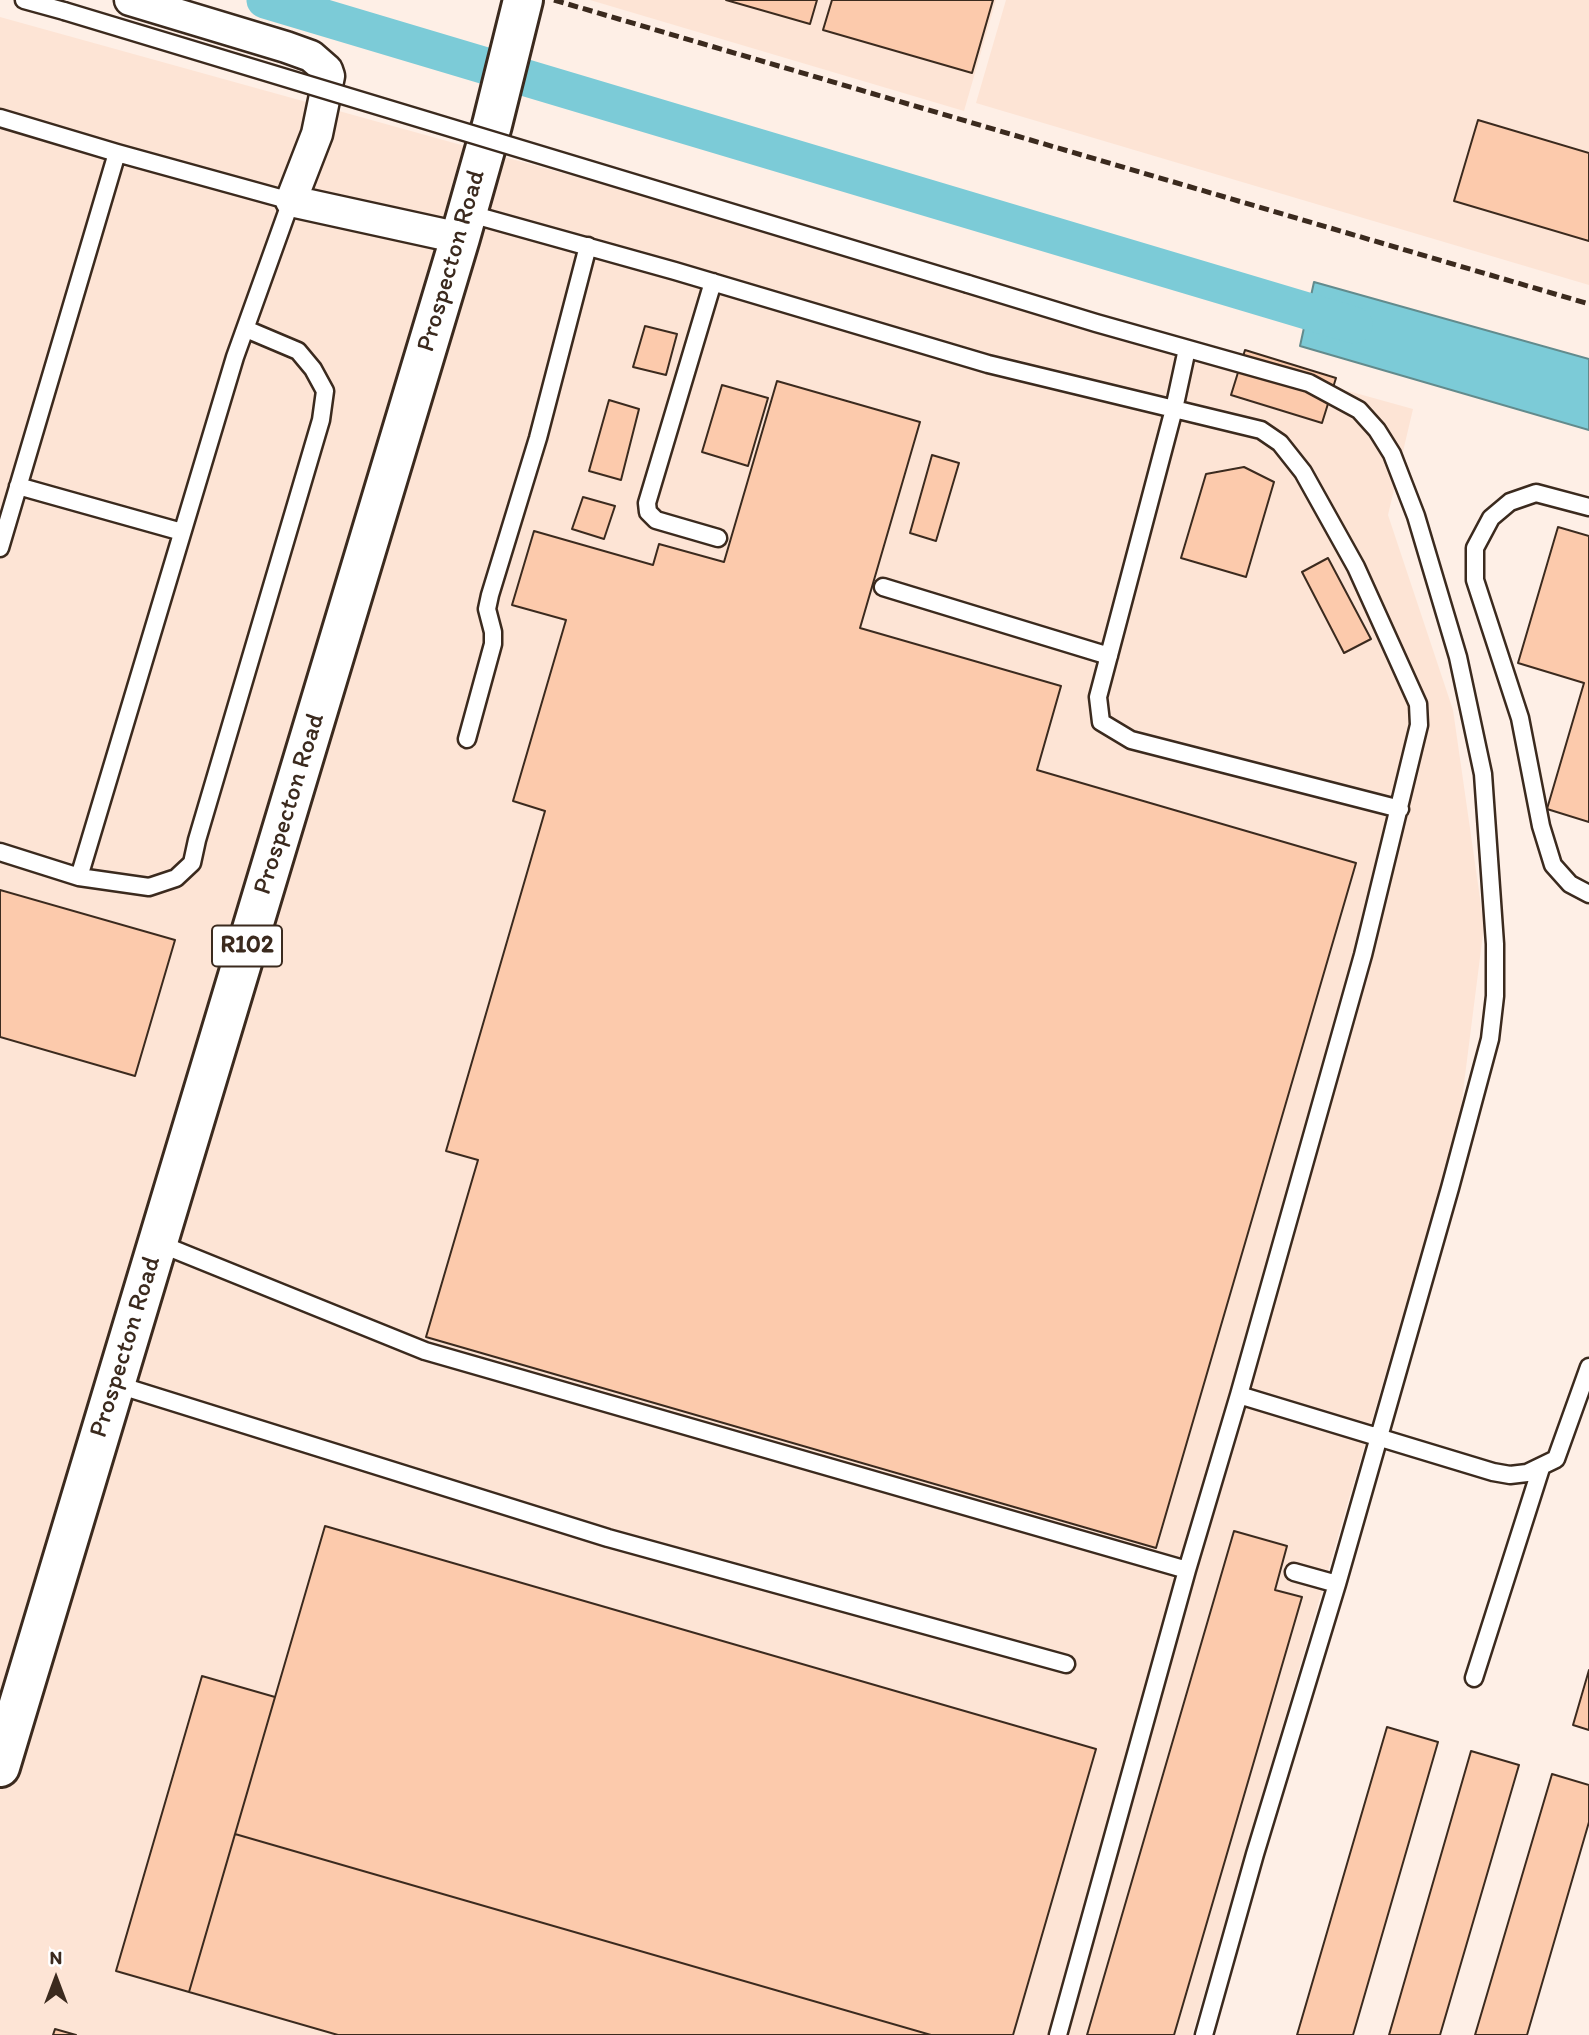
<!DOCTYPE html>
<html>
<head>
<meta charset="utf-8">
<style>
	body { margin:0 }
	#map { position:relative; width:1589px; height:2035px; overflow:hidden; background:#feefe6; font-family:Itim,sans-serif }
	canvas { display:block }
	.north { position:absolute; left:21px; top:1944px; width:70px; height:70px; -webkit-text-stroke:5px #fff; paint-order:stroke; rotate:0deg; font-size:19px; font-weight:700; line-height:28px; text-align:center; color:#3b2a1e }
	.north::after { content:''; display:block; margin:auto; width:24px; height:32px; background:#3b2a1e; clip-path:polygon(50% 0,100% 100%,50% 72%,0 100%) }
</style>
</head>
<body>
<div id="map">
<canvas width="1589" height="2035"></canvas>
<div class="north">N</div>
</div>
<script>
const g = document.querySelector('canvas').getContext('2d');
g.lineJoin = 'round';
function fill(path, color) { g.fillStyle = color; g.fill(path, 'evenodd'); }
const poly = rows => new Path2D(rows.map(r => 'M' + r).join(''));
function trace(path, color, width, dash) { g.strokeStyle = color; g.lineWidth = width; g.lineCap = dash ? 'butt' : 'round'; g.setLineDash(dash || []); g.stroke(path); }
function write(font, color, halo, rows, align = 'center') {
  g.font = font + ' Itim,sans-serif'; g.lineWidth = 6; g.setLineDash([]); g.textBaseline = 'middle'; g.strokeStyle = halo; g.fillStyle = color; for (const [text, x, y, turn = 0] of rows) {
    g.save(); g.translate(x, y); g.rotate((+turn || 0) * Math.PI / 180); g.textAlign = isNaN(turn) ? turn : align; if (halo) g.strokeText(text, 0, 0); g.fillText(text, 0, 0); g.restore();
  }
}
fill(poly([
	[590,0,996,0,964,111],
	[1006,0,1589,0,1589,285,976,103],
	[0,17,1413,409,1388,515,1453,710,1484,926,1459,1123,1192,2035,0,2035]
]), '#fde4d5');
const water = poly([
	[1314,282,1589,359,1589,430,1300,346,1314,282]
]);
fill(water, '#7ccbd7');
trace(water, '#628b8d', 2);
trace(poly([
	[265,0,1354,325]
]), '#7ccbd7', 37);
const building = poly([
	[726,0,817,0,810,24,726,0],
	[832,0,993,0,972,73,823,30,832,0],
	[1478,120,1589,153,1589,241,1454,201,1478,120],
	[645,326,677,334,666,375,633,367,645,326],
	[1245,350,1336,378,1322,423,1231,395,1245,350],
	[777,381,920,422,860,628,1061,686,1037,770,1356,863,1156,1548,426,1337,478,1160,446,1151,545,811,513,801,566,620,512,605,534,531,653,565,659,544,724,562,777,381],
	[722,385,768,398,748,466,702,452,722,385],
	[609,400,639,409,621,480,589,471,609,400],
	[932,455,959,463,936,541,910,533,932,455],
	[1244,467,1274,482,1246,577,1181,558,1206,474,1244,467],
	[583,497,615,506,604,539,572,529,583,497],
	[1558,527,1589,536,1589,822,1547,809,1584,683,1518,663,1558,527],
	[1328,558,1371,639,1344,653,1302,572,1328,558],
	[0,890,175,940,135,1076,0,1037,0,890],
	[325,1526,1096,1749,1013,2035,931,2035,235,1834,325,1526],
	[1234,1531,1287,1546,1275,1590,1302,1597,1174,2035,1087,2035,1234,1531],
	[1589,1670,1589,1730,1573,1725,1589,1670],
	[202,1676,275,1697,189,1992,116,1971,202,1676],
	[1387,1727,1438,1742,1353,2035,1297,2035,1387,1727],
	[1471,1751,1519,1765,1440,2035,1389,2035,1471,1751],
	[1552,1774,1589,1785,1589,1822,1527,2035,1475,2035,1552,1774],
	[235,1834,931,2035,338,2035,189,1992,235,1834],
	[55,2029,76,2035,53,2035,55,2029]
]);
fill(building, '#fccaac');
trace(building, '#3b2a1e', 2);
const service = poly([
	[24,0,64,11],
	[0,118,117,153,291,201,235,357,79,877],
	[467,213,675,271,988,364,1261,430,1280,443,1303,472,1356,567,1418,704,1419,725,1363,955,1239,1395,1187,1570,1058,2035],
	[713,282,647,503,648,512,656,520,718,538],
	[968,284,1096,323,1309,383,1359,410,1377,430,1392,454,1416,516,1458,657,1483,774,1495,944,1495,996,1490,1039,1450,1188,1337,1584,1255,1854,1204,2035],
	[1187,349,1174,409,1098,697,1101,722,1131,740,1400,809],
	[18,486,182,532],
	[1589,507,1536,493,1510,502,1491,518,1475,548,1475,580,1520,718,1541,826,1553,865,1570,884,1589,894],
	[0,548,117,153],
	[883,587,1109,656],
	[467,739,493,644,493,632,487,609,490,595,538,438,588,246],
	[0,852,79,877,149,887,176,878,192,863,197,840,321,420,325,391,313,369,298,351,246,329],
	[158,1243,425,1351,1187,1570],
	[115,1384,608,1538,1066,1664],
	[1239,1395,1493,1472,1510,1475,1527,1473,1556,1459,1589,1367],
	[1294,1572,1337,1584],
	[1474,1678,1541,1468]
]);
const minor = poly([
	[130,0,286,47,311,56,327,70,329,76,317,134,291,201,460,238]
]);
const primary = poly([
	[0,1767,460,238,492,125,523,0]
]);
trace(service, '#3b2a1e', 21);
trace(minor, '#3b2a1e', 35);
trace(primary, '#3b2a1e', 44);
trace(service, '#fff', 16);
trace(minor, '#fff', 30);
trace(primary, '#fff', 38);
trace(poly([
	[554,0,1589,304]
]), '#3b2a1e', 5, [10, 5]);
const serviceBridge = poly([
	[64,11,968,284]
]);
trace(serviceBridge, '#3b2a1e', 21, []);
trace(serviceBridge, '#fff', 16);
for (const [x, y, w] of [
	[247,946,70]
]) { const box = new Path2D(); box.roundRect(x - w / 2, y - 20.5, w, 41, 5); g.fillStyle = '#fff'; g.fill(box); trace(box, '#3b2a1e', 2); }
write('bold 24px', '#3b2a1e', null, [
	["R102",247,946]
]);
write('26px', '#3b2a1e', '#fff', [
	["Prospecton Road",452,261,-74],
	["Prospecton Road",290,804,-73],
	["Prospecton Road",126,1347,-73]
]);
</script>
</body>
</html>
